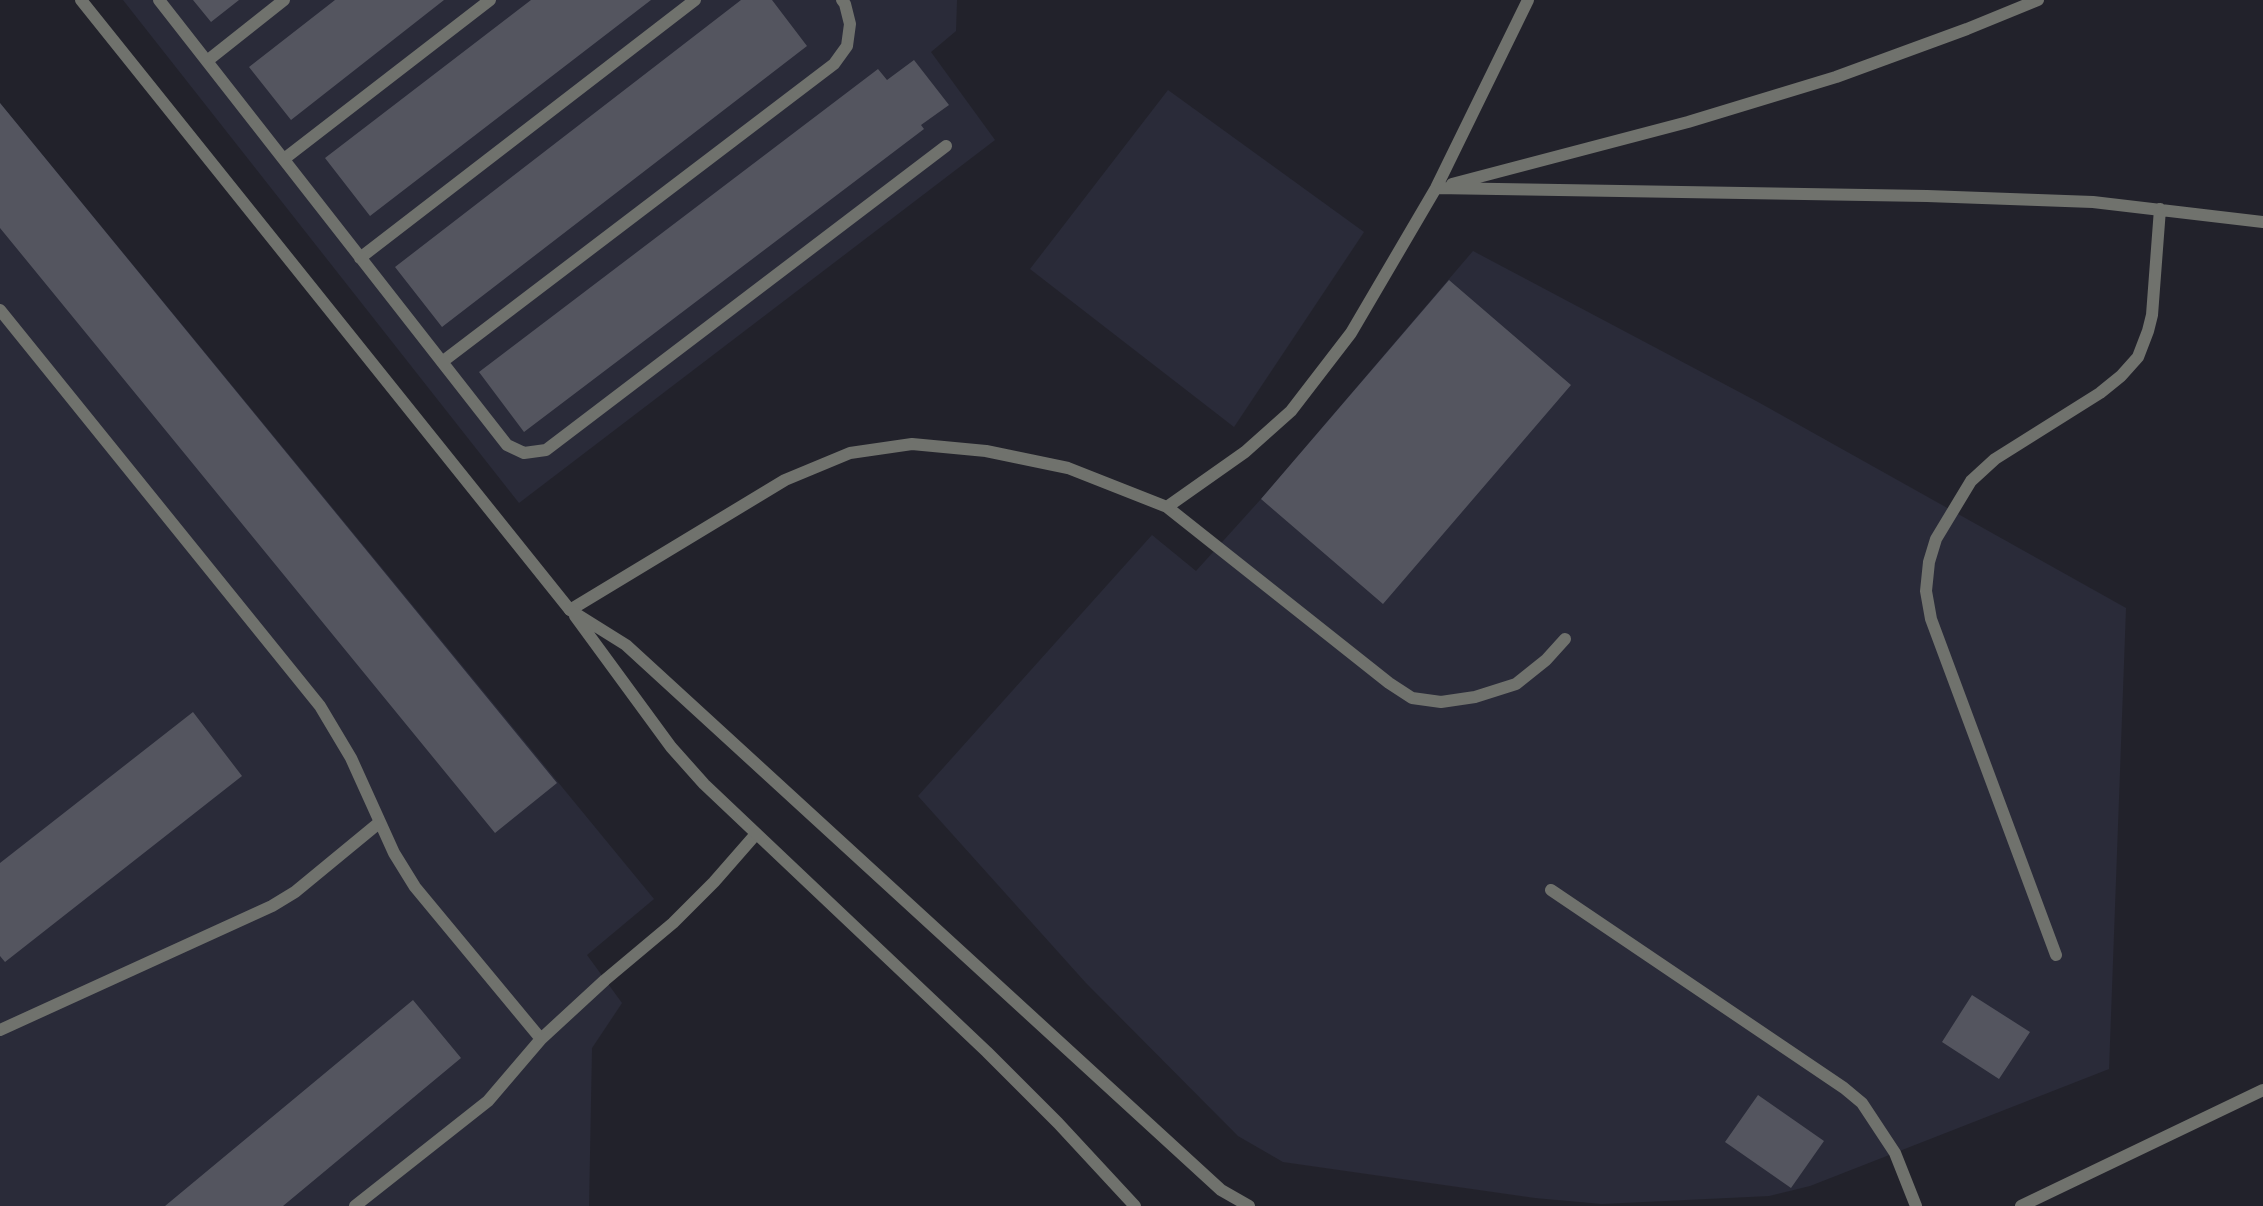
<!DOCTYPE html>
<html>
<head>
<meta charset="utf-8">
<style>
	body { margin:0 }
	canvas { display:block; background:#22222b }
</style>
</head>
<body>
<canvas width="2263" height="1206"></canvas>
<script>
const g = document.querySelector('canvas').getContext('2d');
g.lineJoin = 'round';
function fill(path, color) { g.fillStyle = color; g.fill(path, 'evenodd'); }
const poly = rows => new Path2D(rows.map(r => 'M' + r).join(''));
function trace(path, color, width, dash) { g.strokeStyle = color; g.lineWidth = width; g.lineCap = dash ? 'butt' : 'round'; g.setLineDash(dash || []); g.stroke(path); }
fill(poly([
	[123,0,957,0,956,31,931,52,995,140,519,503],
	[1168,90,1364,232,1234,427,1030,269],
	[0,103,654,899,587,955,622,1003,592,1048,589,1206,0,1206],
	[1473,251,1758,402,2126,608,2109,1069,1810,1186,1769,1196,1602,1204,1535,1198,1283,1162,1238,1136,1086,983,918,796,1152,535,1196,571,1261,499]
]), '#2a2b39');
fill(poly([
	[193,0,239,0,211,22],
	[335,0,444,0,291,120,249,67],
	[531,0,651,0,370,216,325,158],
	[741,0,772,0,807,46,442,327,395,267],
	[914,60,949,105,921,125,924,129,524,432,479,372,878,69,887,80],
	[0,103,557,783,495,833,0,228],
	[1449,280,1571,385,1383,604,1261,499],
	[193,712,242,776,5,962,0,956,0,863],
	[1972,995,2030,1032,1999,1079,1942,1042],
	[413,1000,461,1058,283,1206,165,1206],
	[1758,1095,1824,1141,1791,1188,1725,1142]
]), '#54555f');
trace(poly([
	[159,0,507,445,524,453,546,450,946,146],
	[207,61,284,0],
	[284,159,490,0],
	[1452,184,1688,122,1836,77,1967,29,2038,0],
	[1436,188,1927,196,2093,202,2263,222],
	[360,258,695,0],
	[0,310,320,706,351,758,394,853,415,887,541,1039],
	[442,362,834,64,847,46,850,24,845,4,842,0],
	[1167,507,1389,683,1412,698,1441,702,1475,697,1516,684,1546,660,1565,639],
	[570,610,785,480,850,453,912,444,986,451,1068,468,1167,507,1245,452,1291,411,1351,333,1436,188,1528,0],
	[1551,890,1844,1088,1862,1103,1895,1153,1916,1206],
	[2056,955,1931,619,1926,591,1929,562,1936,539,1971,481,1995,459,2100,393,2121,376,2138,357,2148,331,2152,315,2160,209],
	[0,1030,272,906,295,892,380,822],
	[355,1206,488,1101,541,1039,605,980,673,923,714,882,756,834]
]), '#70726d', 12);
trace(poly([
	[81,0,570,610,626,645,1221,1190,1249,1206],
	[575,616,671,747,704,784,987,1052,1058,1123,1135,1206],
	[2021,1206,2263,1090]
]), '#70726d', 12);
</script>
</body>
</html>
